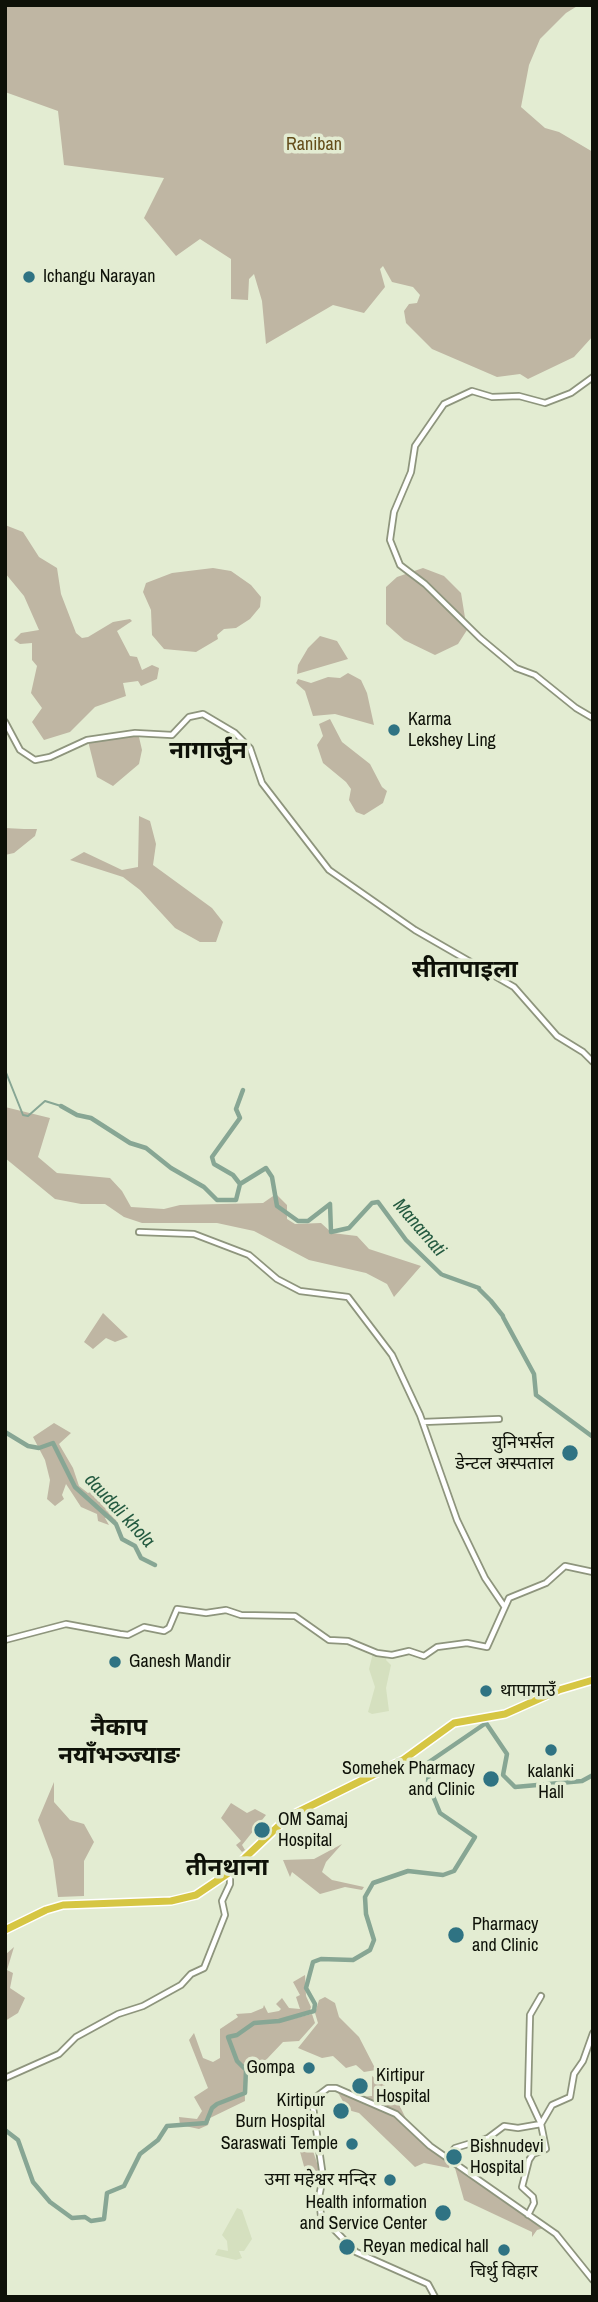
<!DOCTYPE html>
<html>
<head>
<meta charset="utf-8">
<style>
	body { margin:0 }
	#map { position:relative; width:598px; height:2302px; overflow:hidden; background:#e3ecd2; font-family:"Archivo Narrow",sans-serif }
	canvas { display:block }
	.frame { position:absolute; inset:0; border:7px solid #0e1108; pointer-events:none }
</style>
</head>
<body>
<div id="map">
<canvas width="598" height="2302"></canvas>
<div class="frame"></div>
</div>
<script>
const g = document.querySelector('canvas').getContext('2d');
g.lineJoin = 'round';
function fill(path, color) { g.fillStyle = color; g.fill(path, 'evenodd'); }
const poly = rows => new Path2D(rows.map(r => 'M' + r).join(''));
function trace(path, color, width, dash) { g.strokeStyle = color; g.lineWidth = width; g.lineCap = dash ? 'butt' : 'round'; g.setLineDash(dash || []); g.stroke(path); }
function write(font, color, halo, rows, align = 'center') {
  g.font = font + ' "Archivo Narrow","Noto Sans Devanagari",sans-serif'; g.lineWidth = 7; g.setLineDash([]); g.textBaseline = 'middle'; g.strokeStyle = halo; g.fillStyle = color; for (const [text, x, y, turn = 0] of rows) {
    g.save(); g.translate(x, y); g.rotate((+turn || 0) * Math.PI / 180); g.textAlign = isNaN(turn) ? turn : align; if (halo) g.strokeText(text, 0, 0); g.fillText(text, 0, 0); g.restore();
  }
}
fill(poly([
	[373,1653,387,1656,386,1660,391,1665,386,1688,389,1711,372,1714,368,1712,375,1687,369,1669],
	[237,2208,242,2210,252,2239,244,2251,239,2251,242,2258,236,2260,215,2255,218,2249,228,2251,227,2241,222,2235]
]), '#d5e0bf');
fill(poly([
	[5,5,579,5,566,13,540,39,529,65,521,107,545,128,559,132,593,152,593,336,574,357,528,379,520,374,497,377,432,349,406,323,404,311,409,304,417,303,420,295,413,287,392,282,383,266,380,269,385,287,364,313,333,305,266,344,262,301,254,274,249,279,248,300,231,299,231,259,200,239,176,256,144,218,164,178,64,165,58,111,5,92],
	[5,525,23,532,39,557,57,568,61,594,76,633,82,638,88,637,113,622,130,619,132,621,117,631,130,656,137,657,142,670,152,665,159,668,157,679,141,686,138,681,123,683,126,696,95,707,70,732,44,740,32,722,42,708,31,693,37,666,32,660,32,643,20,644,14,640,21,633,39,630,24,596,5,573],
	[213,568,231,571,251,585,261,597,260,607,250,619,236,628,224,629,217,635,218,639,196,652,164,649,152,635,151,610,143,592,146,583,172,573],
	[423,568,444,576,461,593,467,630,458,644,435,655,404,640,386,624,386,587,397,577],
	[320,636,337,641,348,659,297,674,298,665,308,648],
	[348,673,361,680,367,693,374,725,335,714,313,716,305,691,296,683,298,679,311,683,328,677,340,678],
	[330,719,342,742,370,764,382,787,387,791,383,803,364,815,356,812,349,800,351,789,346,782,323,763,317,745,323,736,319,724],
	[122,735,139,737,142,750,139,764,113,786,97,777,88,741],
	[139,816,150,821,156,844,153,865,212,908,223,922,216,942,200,942,175,928,140,890,123,877,70,860,84,852,122,870,138,867],
	[5,828,24,829,37,829,35,836,14,853,5,855],
	[5,1107,50,1118,38,1157,57,1173,110,1178,122,1191,131,1207,164,1209,180,1205,263,1203,276,1194,287,1205,287,1219,295,1224,321,1223,332,1233,357,1236,369,1249,421,1266,394,1297,387,1284,366,1273,309,1260,254,1231,217,1223,142,1223,124,1217,105,1204,81,1204,55,1199,5,1158],
	[103,1313,128,1337,115,1342,106,1338,93,1349,84,1342],
	[54,1423,71,1433,59,1444,73,1468,79,1486,88,1493,106,1485,114,1505,123,1512,115,1522,108,1516,105,1518,109,1525,98,1521,97,1514,81,1507,66,1484,62,1495,64,1499,55,1506,47,1499,50,1480,45,1460,33,1437],
	[54,1782,54,1802,70,1820,84,1824,94,1842,84,1861,84,1896,58,1897,53,1860,38,1820],
	[231,1803,247,1813,255,1809,266,1815,242,1845,245,1850,242,1852,236,1845,241,1841,221,1818],
	[342,1844,326,1862,322,1872,332,1880,364,1887,362,1890,345,1887,320,1894,292,1872,290,1877,283,1860,314,1859],
	[14,1947,7,1970,13,1973,10,1988,25,1998,18,2013,5,2021,5,1955],
	[305,1975,306,1996,311,2007,309,2013,278,2021,251,2023,280,2022,312,2014,315,2023,299,2041,283,2042,265,2061,244,2067,245,2101,210,2118,208,2125,199,2129,180,2125,179,2117,197,2119,202,2111,194,2097,208,2088,189,2040,194,2033,203,2058,213,2062,220,2058,220,2029,238,2017,236,2014,251,2013,263,2008,264,2005,268,2013,279,2011,281,2009,276,2004,282,1998,289,2008,300,2009,296,1997,300,1995,293,1982],
	[325,1997,335,2003,339,2017,359,2037,376,2070,364,2072,356,2065,346,2068,333,2056,322,2058,298,2048,318,2023,315,2013,319,2000],
	[372,2076,393,2092,408,2123,403,2115,392,2110,358,2097,372,2096],
	[337,2091,402,2120,415,2137,451,2159,449,2168,424,2163,415,2167,359,2113,348,2110],
	[296,2137,306,2137,310,2142,321,2175,316,2176,315,2180,308,2181],
	[453,2161,531,2216,530,2221,531,2218,548,2227,537,2230,532,2237,532,2232,464,2200]
]), '#bfb6a3');
trace(poly([
	[5,1070,23,1115,28,1116,45,1101,61,1106]
]), '#87a694', 2);
trace(poly([
	[243,1090,236,1109,240,1118,212,1157,214,1164,233,1175,240,1184,266,1168,272,1177,277,1206,298,1221,308,1221,330,1204,331,1232,349,1228,372,1203,378,1202,406,1240,441,1274],
	[61,1106,77,1115,91,1118,130,1143,146,1148,171,1168,204,1187,217,1200,236,1200,240,1184],
	[443,1275,479,1288],
	[479,1289,490,1300],
	[491,1301,503,1316],
	[503,1317,534,1374,536,1395,593,1437],
	[5,1432,28,1446,39,1448,53,1443,75,1487,116,1524,122,1539,135,1546,141,1558,155,1565],
	[5,2130,18,2140,33,2182,50,2202,72,2218,85,2217,91,2221,104,2219,107,2193,124,2186,140,2154,158,2140,167,2126,206,2123,212,2108,217,2104,245,2093,246,2070,237,2061,228,2037,237,2035,254,2023,279,2021,314,2011,315,2004,306,1988,313,1962,321,1959,353,1960,370,1950,374,1940,366,1914,365,1897,373,1883,408,1871,443,1875,454,1871,475,1837,440,1813,428,1784,429,1762,486,1723,507,1754,503,1775,515,1787,582,1781,593,1775]
]), '#87a694', 4.5);
const secondary = poly([
	[593,377,571,393,545,403,519,396,492,397,472,391,444,404,415,446,411,472,394,512,390,540,400,565,425,584,480,638,516,668,535,675,576,708,593,718],
	[5,722,20,750,35,760,50,757,87,740,135,733,172,735,189,717,203,714,235,733,250,748,262,783,329,870,415,930,514,987,557,1036,583,1052,593,1062],
	[139,1232,194,1234,249,1255,277,1279,300,1291,348,1297,392,1355,420,1415,457,1520,485,1578,504,1606],
	[423,1422,499,1419],
	[5,1640,66,1624,120,1634,128,1635,144,1627,164,1631,169,1628,177,1609,206,1613,226,1610,241,1615,295,1616,329,1640,348,1641,377,1653,392,1655,409,1651,424,1656,437,1647,467,1643,487,1647,509,1598,546,1583,565,1566,593,1572],
	[5,2078,59,2054,76,2037,118,2014,143,2006,181,1985,191,1974,204,1968,225,1915,222,1901,230,1884,230,1872],
	[447,2158,455,2148,488,2138,504,2126,518,2128,541,2124,552,2105,570,2097,574,2074,583,2061,593,2033],
	[528,2215,534,2203,533,2197,522,2187,529,2160,533,2154,546,2149,541,2124,528,2096,530,2015,541,1996],
	[435,2297,428,2284,356,2252,321,2216,319,2197,323,2177,312,2100,328,2088,336,2088,396,2114,430,2146,556,2234,593,2280]
]);
const highway = poly([
	[5,1930,46,1910,63,1905,171,1901,196,1895,230,1872,288,1817,403,1760,454,1723,505,1714,559,1690,593,1680]
]);
trace(secondary, '#8e957d', 8);
trace(highway, '#fff', 10);
trace(secondary, '#fff', 4.5);
trace(highway, '#d6c643', 7);
for (const [x, y, r, color] of [
	[29,277,7,"#2f7383"],
	[394,730,7,"#2f7383"],
	[570,1453,9,"#2f7383"],
	[115,1662,7,"#2f7383"],
	[486,1691,7,"#2f7383"],
	[551,1750,7,"#2f7383"],
	[491,1779,9,"#2f7383"],
	[262,1830,9,"#2f7383"],
	[456,1935,9,"#2f7383"],
	[309,2068,7,"#2f7383"],
	[360,2086,9,"#2f7383"],
	[341,2111,9,"#2f7383"],
	[352,2144,7,"#2f7383"],
	[454,2157,9,"#2f7383"],
	[390,2180,7,"#2f7383"],
	[443,2213,9,"#2f7383"],
	[347,2247,9,"#2f7383"],
	[504,2250,7,"#2f7383"]
]) { const dot = new Path2D(); dot.arc(x, y, r, 0, 2 * Math.PI); g.fillStyle = color; g.fill(dot); trace(dot, '#e3ecd2', 2.5); }
write('18px', '#644d1a', '#e3ecd2', [
	["Raniban",314,145]
]);
write('18px', '#0e1108', '#e3ecd2', [
	["Ichangu Narayan",43,277],
	["Karma",408,720],
	["Lekshey Ling",408,741],
	["युनिभर्सल",554,1443,"right"],
	["डेन्टल अस्पताल",554,1464,"right"],
	["Ganesh Mandir",129,1662],
	["थापागाउँ",500,1691],
	["Somehek Pharmacy",475,1769,"right"],
	["and Clinic",475,1790,"right"],
	["kalanki",551,1772,"center"],
	["Hall",551,1793,"center"],
	["OM Samaj",278,1820],
	["Hospital",278,1841],
	["Pharmacy",472,1925],
	["and Clinic",472,1946],
	["Gompa",295,2068,"right"],
	["Kirtipur",376,2076],
	["Hospital",376,2097],
	["Kirtipur",325,2101,"right"],
	["Burn Hospital",325,2122,"right"],
	["Saraswati Temple",338,2144,"right"],
	["Bishnudevi",470,2147],
	["Hospital",470,2168],
	["उमा महेश्वर मन्दिर",376,2180,"right"],
	["Health information",427,2203,"right"],
	["and Service Center",427,2224,"right"],
	["Reyan medical hall",363,2247],
	["चिर्थु विहार",504,2272,"center"]
], 'left');
write('italic 19px', '#245a40', '#e3ecd2', [
	["Manamati",419,1228,49],
	["daudali khola",119,1511,47]
]);
write('bold 24px', '#0e1108', '#e3ecd2', [
	["नागार्जुन",208,752],
	["सीतापाइला",465,971],
	["नैकाप",119,1729],
	["नयाँभञ्ज्याङ",119,1757],
	["तीनथाना",227,1869]
]);
</script>
</body>
</html>
